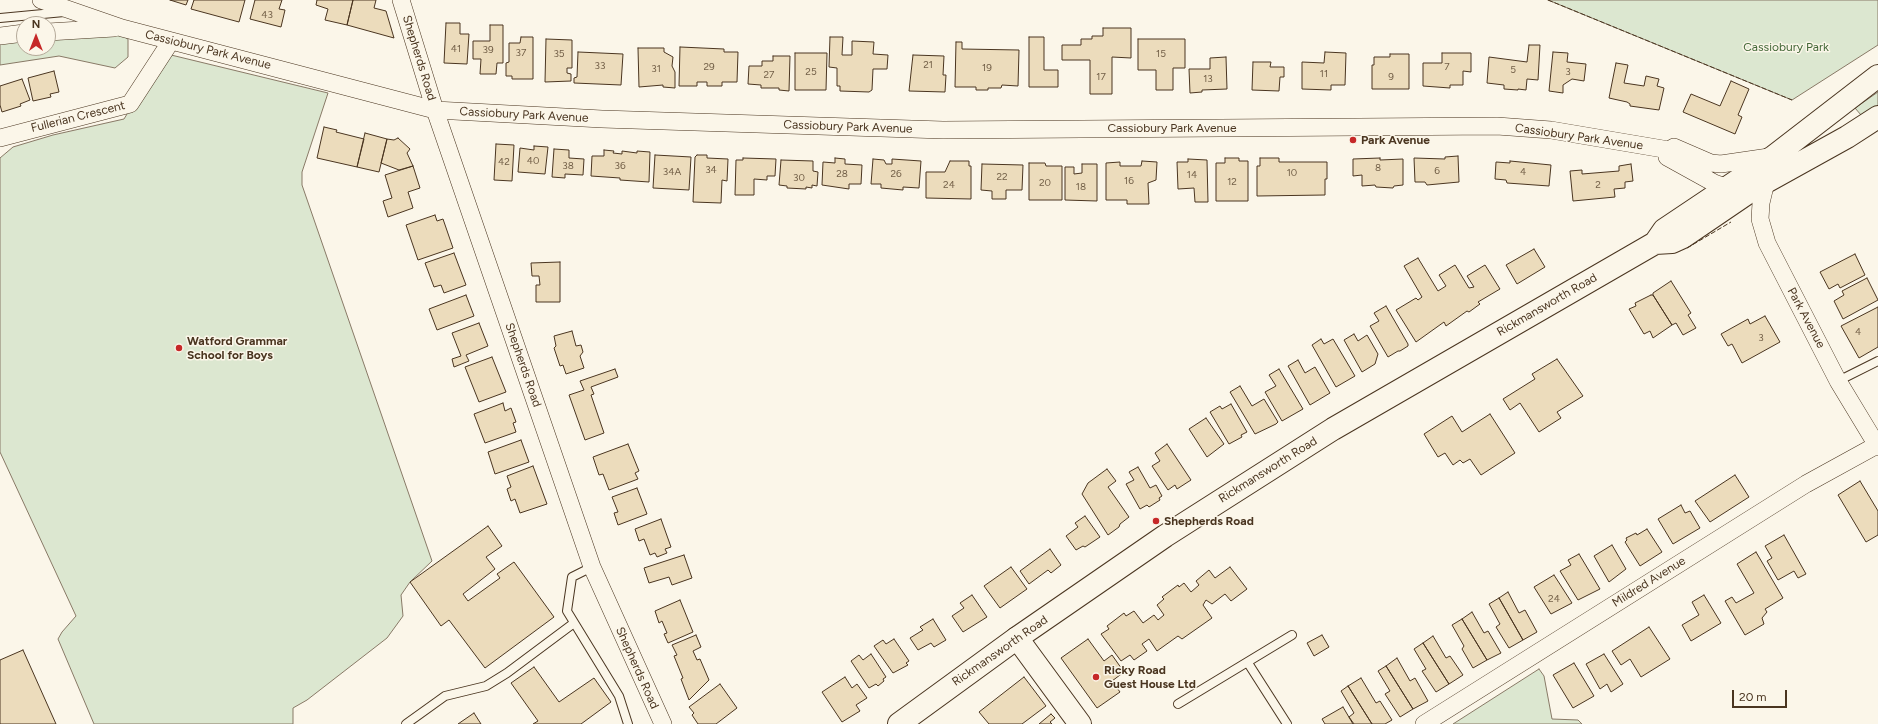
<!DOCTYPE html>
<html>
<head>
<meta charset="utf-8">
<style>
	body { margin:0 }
	#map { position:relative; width:1878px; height:724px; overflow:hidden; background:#fbf6e9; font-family:Figtree,sans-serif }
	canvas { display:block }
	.north { position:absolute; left:16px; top:16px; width:40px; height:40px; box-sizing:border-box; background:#fbf6e9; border:1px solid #b4a999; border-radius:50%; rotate:0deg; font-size:11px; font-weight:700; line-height:16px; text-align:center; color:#4a3520 }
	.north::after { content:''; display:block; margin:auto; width:14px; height:18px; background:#c62828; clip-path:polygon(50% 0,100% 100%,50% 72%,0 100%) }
	.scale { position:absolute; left:1732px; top:690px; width:55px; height:18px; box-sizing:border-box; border:2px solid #4a3520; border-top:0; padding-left:5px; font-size:12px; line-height:14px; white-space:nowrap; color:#4a3520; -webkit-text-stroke:3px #fbf6e9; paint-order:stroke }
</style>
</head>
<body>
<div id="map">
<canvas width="1878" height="724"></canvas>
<div class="north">N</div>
<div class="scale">20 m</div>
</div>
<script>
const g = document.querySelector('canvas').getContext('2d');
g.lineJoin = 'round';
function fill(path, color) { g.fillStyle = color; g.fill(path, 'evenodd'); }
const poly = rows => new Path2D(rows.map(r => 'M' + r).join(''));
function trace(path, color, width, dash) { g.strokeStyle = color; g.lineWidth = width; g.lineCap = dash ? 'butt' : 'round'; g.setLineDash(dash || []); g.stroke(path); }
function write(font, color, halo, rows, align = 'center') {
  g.font = font + ' Figtree,sans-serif'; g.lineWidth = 3; g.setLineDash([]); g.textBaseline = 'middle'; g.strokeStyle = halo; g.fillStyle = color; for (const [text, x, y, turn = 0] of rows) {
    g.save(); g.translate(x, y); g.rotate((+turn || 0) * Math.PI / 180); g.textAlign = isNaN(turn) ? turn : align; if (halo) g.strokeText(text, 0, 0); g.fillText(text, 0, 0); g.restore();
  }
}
const green = poly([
	[1548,0,1878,0,1878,45,1792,100,1548,0],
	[113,29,128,39,128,57,115,68,59,56,0,65,0,41,24,37,24,48,48,48,48,35,113,29],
	[167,54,328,93,302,172,302,185,432,561,410,582,401,595,403,616,387,638,307,700,293,708,293,724,94,724,58,639,62,632,76,616,0,452,0,158,13,147,53,135,124,119,160,60,167,54],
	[1878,92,1878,106,1861,115,1855,108,1878,92],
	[1539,669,1544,676,1552,719,1578,720,1582,724,1453,724,1539,669]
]);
fill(green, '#dce7d0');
trace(green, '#887966', 1);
const building = poly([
	[170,0,188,0,186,5,170,0],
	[194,0,245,0,239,22,191,9,194,0],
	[255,0,282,0,279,9,285,10,281,27,250,19,255,0],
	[317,0,353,0,347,25,325,20,328,9,316,5,317,0],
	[353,0,376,0,374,8,386,11,394,38,347,25,353,0],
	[446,23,460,23,460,34,469,34,467,64,444,63,446,23],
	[490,25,503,25,503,63,497,63,496,74,480,74,481,59,473,59,473,41,490,41,490,25],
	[1103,28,1131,28,1131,58,1112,57,1112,94,1090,94,1090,60,1062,60,1062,45,1081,45,1081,39,1092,39,1092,36,1103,36,1103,28],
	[521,37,533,37,533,79,512,79,512,76,506,76,506,63,509,62,509,43,520,43,521,37],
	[830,37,843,37,842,55,852,55,852,41,874,42,873,54,888,55,887,69,873,69,872,90,869,92,840,91,840,86,837,86,837,68,829,67,830,37],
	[1029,37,1044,37,1044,70,1058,70,1058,87,1029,87,1029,37],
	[546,39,572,40,572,68,567,68,567,73,571,74,571,81,545,82,546,39],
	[1138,39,1185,39,1185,68,1173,68,1173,90,1156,90,1156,70,1138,70,1138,39],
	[956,42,962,42,962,49,1019,50,1018,86,1002,85,1001,88,988,88,988,90,976,90,976,87,955,87,956,42],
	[1529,45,1540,45,1538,80,1527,79,1526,90,1518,89,1518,90,1504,89,1504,85,1487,83,1489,57,1527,62,1529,45],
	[680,47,724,49,724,52,738,52,737,82,722,82,722,86,707,86,707,82,697,82,697,86,679,86,680,47],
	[638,48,664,48,664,52,673,57,672,66,675,72,675,88,663,87,663,85,639,87,638,48],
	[578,52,623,54,621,85,574,83,574,78,577,77,578,52],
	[1325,52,1346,53,1345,85,1331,85,1331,90,1302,89,1302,62,1324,63,1325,52],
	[1553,52,1568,53,1567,62,1586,64,1584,81,1572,79,1563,85,1563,93,1549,91,1553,52],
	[795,53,827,53,826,90,795,90,795,53],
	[1442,53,1471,53,1471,72,1463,71,1463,85,1450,85,1450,88,1423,86,1423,63,1442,63,1442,53],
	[1390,54,1409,54,1409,89,1372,89,1372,65,1374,65,1374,57,1390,57,1390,54],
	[913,55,944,56,943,75,946,75,945,92,909,91,913,55],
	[773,56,790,56,789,91,779,90,779,88,761,88,761,85,748,84,749,66,762,66,762,61,773,61,773,56],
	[1226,57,1227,89,1202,90,1202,92,1190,93,1189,69,1210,69,1210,58,1226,57],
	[1253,62,1271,62,1270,67,1284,67,1284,77,1280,77,1279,91,1252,90,1253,62],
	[1616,63,1628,65,1624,83,1644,86,1646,76,1659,79,1657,86,1664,88,1659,110,1630,106,1630,104,1627,102,1609,98,1616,63],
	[54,71,59,92,50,94,51,97,33,101,28,78,54,71],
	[22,79,30,100,20,104,21,106,2,112,0,105,0,86,22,79],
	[1731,81,1749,89,1738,115,1742,117,1735,134,1683,112,1691,94,1720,106,1731,81],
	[324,127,337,130,336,132,364,139,357,167,317,158,324,127],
	[365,133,387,139,379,172,357,167,365,133],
	[398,138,410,149,407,153,413,166,399,170,381,163,387,139,394,140,398,138],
	[496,144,514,145,512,181,494,180,496,144],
	[534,146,548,147,545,174,518,172,520,148,534,150,534,146],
	[554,149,569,150,569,158,584,159,583,175,565,174,565,178,552,177,554,149],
	[604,150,614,151,613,153,622,154,622,151,637,153,637,151,650,152,649,182,620,180,620,178,591,176,592,156,604,156,604,150],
	[655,155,691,157,689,190,653,188,655,155],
	[697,155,707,155,707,158,728,159,727,181,722,180,721,203,693,202,695,157,697,155],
	[1458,156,1459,182,1427,185,1425,182,1415,182,1414,158,1445,159,1445,157,1458,156],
	[743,158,776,159,775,176,767,176,767,180,754,179,754,195,735,195,736,160,743,160,743,158],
	[835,158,845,159,845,164,862,165,861,184,849,184,849,189,822,185,823,162,835,163,835,158],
	[1225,158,1239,158,1239,161,1248,161,1248,201,1216,201,1216,163,1225,163,1225,158],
	[1260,158,1279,158,1279,162,1327,162,1327,179,1325,179,1325,195,1257,196,1257,166,1260,166,1260,158],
	[1380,158,1380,160,1403,159,1403,185,1394,186,1393,188,1376,187,1375,185,1362,186,1362,175,1353,176,1353,159,1380,158],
	[873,159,884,160,886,164,892,164,892,159,921,161,919,188,903,187,903,190,881,188,881,184,871,184,873,159],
	[1188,159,1207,160,1208,202,1195,202,1194,188,1178,189,1177,162,1188,162,1188,159],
	[781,160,813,161,813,171,818,172,817,186,812,185,812,188,806,187,806,189,787,188,787,186,779,185,781,160],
	[950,161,969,161,969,166,971,166,971,199,926,198,926,172,945,172,950,161],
	[1142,161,1157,162,1156,180,1148,183,1149,204,1127,204,1127,200,1106,200,1106,163,1120,162,1120,166,1141,166,1142,161],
	[1510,161,1551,165,1549,186,1507,183,1506,180,1495,179,1496,162,1510,163,1510,161],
	[1029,163,1045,163,1046,166,1062,166,1062,200,1029,200,1029,163],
	[982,164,1023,165,1022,190,1006,190,1006,199,992,199,992,191,981,190,982,164],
	[1082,164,1097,164,1097,201,1065,200,1065,167,1074,167,1074,174,1082,173,1082,164],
	[1631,164,1633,181,1625,182,1625,188,1614,189,1615,197,1573,201,1570,171,1582,170,1582,174,1619,171,1619,166,1631,164],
	[413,166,420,188,408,192,413,208,388,217,383,201,392,198,385,175,413,166],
	[435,215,437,221,443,219,453,248,418,260,406,225,435,215],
	[1534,249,1545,267,1517,284,1506,265,1534,249],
	[454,253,466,285,444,293,441,285,434,287,425,263,454,253],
	[1855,254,1865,275,1840,288,1838,284,1829,289,1820,272,1855,254],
	[1418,258,1438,291,1446,286,1439,275,1455,265,1469,288,1474,287,1467,276,1485,265,1500,289,1478,302,1480,304,1469,312,1467,311,1446,326,1444,322,1416,342,1396,310,1416,298,1418,300,1422,297,1404,266,1418,258],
	[560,262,560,302,536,302,536,285,540,285,539,276,532,276,531,263,560,262],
	[1867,278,1878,300,1843,319,1834,301,1844,295,1842,291,1867,278],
	[1671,281,1691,313,1688,315,1696,328,1683,335,1676,323,1672,325,1653,295,1653,293,1671,281],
	[466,295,474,316,437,330,429,309,466,295],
	[1651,295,1653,295,1672,325,1653,338,1650,331,1644,334,1629,309,1636,306,1635,303,1651,295],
	[1386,306,1408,344,1408,346,1400,351,1398,351,1388,357,1370,326,1379,321,1374,313,1386,306],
	[1878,307,1878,347,1859,358,1841,326,1878,307],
	[1765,316,1780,342,1742,363,1732,344,1728,346,1721,334,1748,319,1750,324,1765,316],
	[479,323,488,346,466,355,469,361,454,367,452,359,461,356,452,333,479,323],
	[572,331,576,346,581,345,583,352,580,356,584,368,566,374,563,365,560,366,554,348,556,346,554,336,572,331],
	[1354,334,1358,341,1367,335,1378,354,1375,364,1362,372,1344,340,1354,334],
	[1321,339,1324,344,1333,339,1355,376,1336,387,1312,345,1321,339],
	[492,357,506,392,479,402,465,367,492,357],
	[1557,359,1583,396,1557,412,1561,418,1539,432,1520,403,1510,410,1503,399,1535,379,1532,374,1557,359],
	[1298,360,1305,373,1315,367,1330,393,1310,405,1288,366,1298,360],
	[615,369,618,377,591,387,594,394,591,395,604,433,585,440,569,395,584,390,580,381,615,369],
	[1279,369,1303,409,1282,421,1265,392,1276,386,1269,375,1279,369],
	[1240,386,1252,406,1264,399,1278,422,1276,424,1255,434,1230,392,1240,386],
	[503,403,505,411,511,408,516,422,513,423,516,432,485,443,474,414,503,403],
	[1231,404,1247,432,1241,435,1242,437,1229,444,1210,412,1220,406,1222,409,1231,404],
	[1490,414,1515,453,1481,475,1470,459,1463,463,1460,460,1453,465,1445,453,1438,457,1424,434,1452,416,1462,432,1490,414],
	[1206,418,1224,444,1207,457,1189,429,1206,418],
	[521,440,529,462,495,474,488,452,521,440],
	[628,444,639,471,635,473,638,479,609,490,603,474,599,475,593,457,628,444],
	[1167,444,1191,480,1177,489,1175,485,1168,490,1152,466,1160,461,1155,453,1167,444],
	[533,466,547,504,520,513,515,499,511,501,507,489,511,487,507,476,533,466],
	[1138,467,1150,488,1156,485,1162,496,1159,498,1160,500,1149,507,1147,505,1140,509,1126,484,1134,480,1129,472,1138,467],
	[1107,469,1116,481,1108,487,1129,517,1120,524,1119,527,1108,535,1082,494,1088,483,1107,469],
	[1735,475,1749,497,1710,522,1695,501,1735,475],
	[1860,481,1878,511,1878,535,1866,542,1838,495,1860,481],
	[637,488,647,514,618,525,614,513,618,512,612,497,637,488],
	[1681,505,1685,513,1690,511,1700,528,1673,544,1658,519,1681,505],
	[1085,516,1100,537,1085,547,1083,546,1076,550,1066,536,1078,527,1075,523,1085,516],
	[661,519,671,547,665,549,667,553,657,557,655,553,650,555,644,539,639,541,635,529,661,519],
	[488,526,502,546,486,557,495,569,463,594,468,601,500,578,497,574,514,562,554,617,485,668,449,620,441,626,410,582,488,526],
	[1647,529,1662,552,1640,566,1625,542,1627,540,1626,538,1636,533,1637,535,1647,529],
	[1784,535,1806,574,1798,578,1794,571,1778,580,1767,561,1772,558,1765,546,1784,535],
	[1612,545,1626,569,1609,582,1594,556,1612,545],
	[1050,549,1061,565,1051,573,1048,570,1029,584,1020,571,1050,549],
	[1756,552,1783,598,1765,609,1767,612,1762,618,1764,624,1745,635,1725,601,1732,597,1736,603,1754,593,1737,564,1756,552],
	[1579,554,1600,589,1578,600,1560,571,1571,565,1568,560,1579,554],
	[684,555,692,578,672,585,669,577,649,583,644,568,684,555],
	[1011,567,1027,589,1000,608,984,586,1011,567],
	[1230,567,1247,589,1231,601,1225,594,1212,604,1206,600,1203,605,1212,618,1182,639,1178,636,1157,651,1149,639,1142,644,1147,651,1134,660,1130,655,1121,661,1101,634,1109,629,1107,626,1124,613,1126,616,1134,611,1143,623,1154,615,1158,620,1164,615,1157,605,1164,599,1162,597,1178,585,1179,587,1184,583,1191,592,1199,585,1196,581,1209,570,1215,578,1230,567],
	[1554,575,1572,603,1551,614,1534,587,1554,575],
	[1508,592,1519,613,1525,610,1537,632,1523,640,1499,598,1508,592],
	[972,595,987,617,963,632,952,616,964,608,960,603,972,595],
	[1704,595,1721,623,1691,641,1682,625,1699,615,1692,602,1704,595],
	[1499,598,1523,640,1509,648,1496,627,1500,624,1489,604,1499,598],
	[680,600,693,632,668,643,664,634,667,633,662,621,659,623,655,611,680,600],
	[1472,612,1484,633,1488,631,1501,653,1487,660,1462,619,1472,612],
	[933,619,946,640,934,647,931,643,918,650,910,638,923,630,920,627,933,619],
	[1462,619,1487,660,1473,668,1462,649,1464,646,1452,625,1462,619],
	[1649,627,1670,659,1641,677,1630,659,1621,665,1612,651,1649,627],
	[696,635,701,647,693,651,697,660,700,659,709,680,689,700,681,679,683,678,674,656,677,655,672,645,696,635],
	[1322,635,1329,647,1314,656,1307,643,1322,635],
	[1433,636,1446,658,1450,656,1463,675,1449,684,1423,643,1433,636],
	[894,639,909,661,906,663,908,665,893,673,874,646,883,640,886,644,894,639],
	[1088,639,1104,661,1112,655,1124,672,1112,681,1120,692,1097,708,1061,658,1088,639],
	[1423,643,1449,684,1436,692,1422,671,1426,669,1414,649,1423,643],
	[23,650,56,724,0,724,0,660,23,650],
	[871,654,886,677,883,679,884,681,878,686,876,684,869,688,851,661,859,655,863,660,871,654],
	[1604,654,1623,684,1611,692,1607,684,1600,689,1586,664,1604,654],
	[1397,658,1410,681,1415,678,1428,701,1413,709,1386,666,1397,658],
	[1574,663,1594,696,1573,708,1553,675,1574,663],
	[1386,666,1413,709,1400,717,1385,694,1390,691,1378,671,1386,666],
	[534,667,559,702,594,678,611,702,581,724,533,724,538,721,511,683,534,667],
	[845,677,852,688,857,684,867,698,856,705,860,711,842,722,822,692,845,677],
	[1024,677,1046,706,1022,724,989,724,979,712,1024,677],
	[1361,678,1376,703,1380,701,1392,720,1385,724,1372,724,1348,686,1361,678],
	[720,684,737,708,716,724,698,724,692,715,694,713,689,707,720,684],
	[1348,686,1372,724,1354,724,1349,717,1354,713,1341,691,1348,686],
	[1343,707,1353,724,1325,724,1322,719,1343,707],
	[474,713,481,724,458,724,474,713],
	[1051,714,1055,718,1050,722,1052,724,1039,724,1051,714]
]);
fill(building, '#ecdcbc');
trace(building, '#4a3520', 1);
const lane = poly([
	[0,18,64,12],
	[1838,381,1878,361],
	[592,567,572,577,567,611,619,696,628,724],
	[1248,663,1287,724],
	[1178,704,1292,635],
	[406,724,445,696,486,686,507,673,574,623]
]);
const street = poly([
	[41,0,122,28,435,110,602,119,943,130,1497,126,1551,130,1669,150],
	[401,0,435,110,592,567,663,724],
	[48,32,114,28],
	[0,36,24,33],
	[0,138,130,104,171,41],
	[1766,182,1761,203,1760,219,1767,243,1838,381,1878,447],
	[1736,188,1729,188,1714,183,1667,157,1669,150,1674,147,1711,163,1721,164,1769,157],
	[1424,724,1806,484,1877,445]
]);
const secondary = poly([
	[1017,638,1080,724]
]);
const primary = poly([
	[1655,243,1664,230,1773,157,1878,76],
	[899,724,1017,638,1165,536,1333,429,1655,243,1672,242,1683,237,1755,188,1847,137,1878,117]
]);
trace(lane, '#4a3520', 10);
trace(street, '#4a3520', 18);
trace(secondary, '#4a3520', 24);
trace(primary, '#4a3520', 24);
trace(lane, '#fbf6e9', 8);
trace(street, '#fbf6e9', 17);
trace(secondary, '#fbf6e9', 22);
trace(primary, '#fbf6e9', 22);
trace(poly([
	[1548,0,1792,100],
	[1687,248,1731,222]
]), '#4a3520', 1, [5, 2]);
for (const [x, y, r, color] of [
	[1353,140,4,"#c62828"],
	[179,348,4,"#c62828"],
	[1156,521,4,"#c62828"],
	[1096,677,4,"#c62828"]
]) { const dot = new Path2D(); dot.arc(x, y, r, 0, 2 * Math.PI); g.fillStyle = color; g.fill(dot); trace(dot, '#fbf6e9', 1.5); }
write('10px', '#725f47', null, [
	["43",267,15],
	["41",456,49],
	["39",488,50],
	["37",521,53],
	["35",559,54],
	["15",1161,54],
	["21",928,65],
	["33",600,66],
	["29",709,67],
	["7",1447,67],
	["19",987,68],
	["31",656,69],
	["5",1513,70],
	["25",811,72],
	["3",1568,72],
	["11",1324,74],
	["27",769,75],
	["17",1101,77],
	["9",1391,77],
	["13",1208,79],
	["40",533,161],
	["42",504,162],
	["38",568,166],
	["36",620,166],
	["8",1378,168],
	["34",711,170],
	["6",1437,171],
	["34A",672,172],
	["4",1523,172],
	["10",1292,173],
	["28",842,174],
	["26",896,174],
	["14",1192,175],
	["22",1002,177],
	["30",799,178],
	["16",1129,181],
	["12",1232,182],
	["20",1045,183],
	["24",949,185],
	["2",1598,185],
	["18",1081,187],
	["4",1858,332],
	["3",1761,338],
	["24",1554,599]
]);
write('12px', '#436837', '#fbf6e9', [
	["Cassiobury Park",1786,47]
]);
write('12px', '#4a3520', '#fbf6e9', [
	["Cassiobury Park Avenue",208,50,14],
	["Shepherds Road",419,58,73],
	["Cassiobury Park Avenue",524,115,3],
	["Fullerian Crescent",78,117,-14],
	["Cassiobury Park Avenue",848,127,2],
	["Cassiobury Park Avenue",1172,128],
	["Cassiobury Park Avenue",1579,137,8],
	["Rickmansworth Road",1547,305,-30],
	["Park Avenue",1806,318,62],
	["Shepherds Road",523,365,71],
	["Rickmansworth Road",1268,470,-32],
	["Mildred Avenue",1649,582,-32],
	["Rickmansworth Road",1000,651,-35],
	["Shepherds Road",637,668,66]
]);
write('bold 12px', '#4a3520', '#fbf6e9', [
	["Park Avenue",1361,140],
	["Watford Grammar",187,341],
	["School for Boys",187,355],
	["Shepherds Road",1164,521],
	["Ricky Road",1104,670],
	["Guest House Ltd",1104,684]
], 'left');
</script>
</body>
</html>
